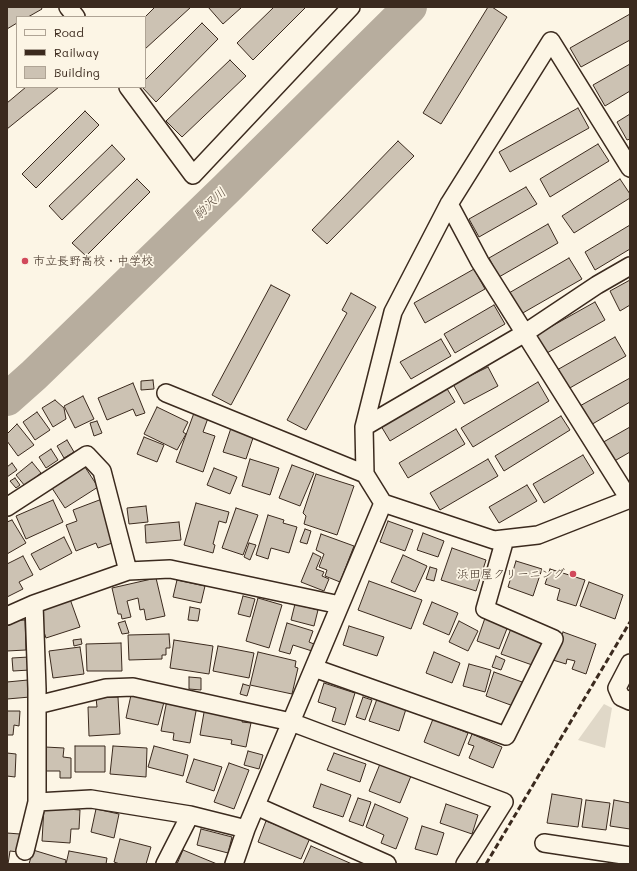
<!DOCTYPE html>
<html>
<head>
<meta charset="utf-8">
<style>
	body { margin:0 }
	#map { position:relative; width:637px; height:871px; overflow:hidden; background:#fcf5e5; font-family:Mali,sans-serif }
	canvas { display:block }
	.frame { position:absolute; inset:0; border:8px solid #3b2a1e; pointer-events:none }
	.legend { position:absolute; left:16px; top:16px; width:130px; height:72px; box-sizing:border-box; background:#fcf5e5; border:1px solid #afa495; margin:0; padding:5px 7px; list-style:none; font-size:12px; color:#3b2a1e }
	.legend li { display:flex; align-items:center; gap:8px; height:20px }
	.legend b { width:20px; border:1px solid #afa495 }
</style>
</head>
<body>
<div id="map">
<canvas width="637" height="871"></canvas>
<div class="frame"></div>
<ul class="legend">
<li><b style="height:5px;background:#fcf5e5"></b>Road</li>
<li><b style="height:5px;background:#3b2a1e"></b>Railway</li>
<li><b style="height:11px;background:#ccc2b3"></b>Building</li>
</ul>
</div>
<script>
const g = document.querySelector('canvas').getContext('2d');
g.lineJoin = 'round';
function fill(path, color) { g.fillStyle = color; g.fill(path, 'evenodd'); }
const poly = rows => new Path2D(rows.map(r => 'M' + r).join(''));
function trace(path, color, width, dash) { g.strokeStyle = color; g.lineWidth = width; g.lineCap = dash ? 'butt' : 'round'; g.setLineDash(dash || []); g.stroke(path); }
function write(font, color, halo, rows, align = 'center') {
  g.font = font + ' Mali,"Klee One",sans-serif'; g.lineWidth = 3.5; g.setLineDash([]); g.textBaseline = 'middle'; g.strokeStyle = halo; g.fillStyle = color; for (const [text, x, y, turn = 0] of rows) {
    g.save(); g.translate(x, y); g.rotate((+turn || 0) * Math.PI / 180); g.textAlign = isNaN(turn) ? turn : align; if (halo) g.strokeText(text, 0, 0); g.fillText(text, 0, 0); g.restore();
  }
}
fill(poly([
	[604,704,612,708,605,748,578,740]
]), '#e0d8c8');
trace(poly([
	[7,399,34,375,226,189,410,7]
]), '#b7ad9e', 34);
const building = poly([
	[7,7,41,7,42,9,28,17,17,17,17,23,7,29,7,7],
	[155,7,191,7,145,49,145,17,155,7],
	[208,7,242,7,223,24,208,7],
	[274,7,306,7,253,60,237,43,274,7],
	[488,7,492,7,507,17,441,124,423,113,488,7],
	[630,14,630,40,581,67,570,48,630,14],
	[202,23,218,39,156,102,142,87,145,87,145,80,202,23],
	[230,60,246,76,182,137,166,121,230,60],
	[630,64,630,91,605,106,593,85,630,64],
	[26,87,59,87,7,129,7,103,26,87],
	[578,108,589,128,510,172,499,152,578,108],
	[85,111,99,125,36,188,22,174,85,111],
	[630,114,630,139,627,140,617,122,630,114],
	[398,141,414,156,327,244,312,230,398,141],
	[598,144,609,161,550,197,540,179,598,144],
	[112,145,125,159,62,220,49,206,112,145],
	[137,179,150,192,86,256,72,243,137,179],
	[620,179,630,194,630,198,574,233,562,216,620,179],
	[526,187,537,204,479,237,469,219,526,187],
	[548,224,558,243,499,277,489,258,548,224],
	[630,225,630,249,595,270,585,252,630,225],
	[569,258,582,279,521,314,509,293,569,258],
	[474,269,485,289,425,323,414,303,474,269],
	[630,280,630,305,620,311,610,291,630,280],
	[271,285,290,295,231,405,212,395,271,285],
	[351,293,376,307,306,430,287,420,347,313,342,310,351,293],
	[595,302,605,320,547,353,536,335,595,302],
	[494,305,505,324,455,353,444,334,494,305],
	[615,337,626,356,568,389,557,370,615,337],
	[441,339,451,356,411,379,400,362,441,339],
	[488,367,498,386,464,404,453,384,488,367],
	[630,378,630,402,589,426,578,407,630,378],
	[153,380,154,389,141,390,141,381,153,380],
	[538,382,549,401,473,447,461,428,538,382],
	[133,383,145,413,136,416,133,409,107,420,98,398,133,383],
	[446,387,455,402,390,441,381,426,446,387],
	[83,396,94,419,75,428,64,406,83,396],
	[55,400,64,408,66,419,53,427,42,408,55,400],
	[157,407,188,422,183,432,186,434,177,450,144,434,157,407],
	[37,412,50,430,35,440,23,422,37,412],
	[194,413,208,418,203,432,215,436,203,472,176,462,194,413],
	[561,416,570,430,504,471,495,456,561,416],
	[97,421,102,433,94,436,90,423,97,421],
	[17,424,34,445,18,456,7,441,7,434,17,424],
	[630,427,630,452,611,463,600,444,630,427],
	[231,428,254,435,246,459,223,452,231,428],
	[456,429,465,444,408,478,399,463,456,429],
	[144,437,164,445,157,462,137,454,144,437],
	[67,440,74,452,64,458,57,446,67,440],
	[51,449,58,460,46,468,39,457,51,449],
	[583,455,594,473,544,503,533,484,583,455],
	[250,459,279,468,270,495,242,486,250,459],
	[488,459,498,476,440,510,430,493,488,459],
	[32,462,41,473,25,486,16,475,32,462],
	[12,463,17,470,7,477,7,467,12,463],
	[83,464,98,487,65,508,50,485,83,464],
	[292,465,314,473,300,506,279,498,292,465],
	[214,468,237,477,230,494,207,485,214,468],
	[316,474,354,486,337,535,304,524,306,516,303,513,316,474],
	[15,478,20,485,16,488,10,481,15,478],
	[527,485,537,501,499,523,489,507,527,485],
	[102,499,118,541,98,548,96,543,76,551,66,525,77,521,73,510,102,499],
	[53,500,63,522,26,539,16,516,53,500],
	[196,503,229,512,226,523,219,521,213,544,215,545,213,553,184,545,196,503],
	[146,506,148,522,129,524,127,508,146,506],
	[236,508,258,515,243,555,222,548,236,508],
	[268,515,284,520,283,523,297,527,289,553,271,548,268,559,256,555,268,515],
	[12,520,26,543,7,554,7,522,12,520],
	[388,521,413,530,405,551,380,542,388,521],
	[179,522,181,540,146,543,145,525,179,522],
	[305,529,311,531,307,544,300,542,305,529],
	[423,533,444,541,438,557,417,550,423,533],
	[321,534,354,546,340,582,325,576,327,570,319,567,324,554,316,550,321,534],
	[64,537,72,553,40,570,31,554,64,537],
	[249,543,256,545,250,560,244,557,249,543],
	[452,548,486,560,476,591,441,580,452,548],
	[313,553,321,557,316,569,324,572,322,576,329,579,324,591,301,582,313,553],
	[403,555,427,566,415,592,391,582,403,555],
	[23,556,33,575,19,582,23,589,7,597,7,564,23,556],
	[516,561,542,569,533,596,508,587,516,561],
	[430,567,437,569,434,581,426,579,430,567],
	[550,569,585,580,576,606,557,600,560,589,545,584,550,569],
	[156,578,165,616,146,620,144,609,140,610,138,598,127,601,131,617,122,619,121,614,118,614,112,588,156,578],
	[177,580,205,586,201,603,173,597,177,580],
	[369,581,422,600,411,629,358,610,369,581],
	[589,582,623,595,615,619,580,606,589,582],
	[243,596,255,599,250,617,238,614,243,596],
	[258,598,282,605,269,648,246,641,258,598],
	[70,599,80,627,46,638,37,611,70,599],
	[432,602,458,613,449,635,423,624,432,602],
	[295,604,318,610,314,626,291,620,295,604],
	[190,607,200,609,198,621,188,620,190,607],
	[485,618,508,626,499,649,477,641,485,618],
	[25,620,26,650,7,651,7,621,25,620],
	[125,621,129,633,122,634,118,623,125,621],
	[459,621,478,631,468,651,449,642,459,621],
	[287,623,313,631,309,642,314,644,312,651,293,645,290,654,279,651,287,623],
	[349,626,384,637,377,656,343,645,349,626],
	[512,626,546,638,535,666,501,654,512,626],
	[563,632,596,644,586,674,572,669,575,661,567,659,566,664,553,660,563,632],
	[169,634,170,648,166,648,166,655,162,655,162,659,129,660,128,635,169,634],
	[81,639,82,644,74,646,73,640,81,639],
	[174,640,213,646,209,674,170,668,174,640],
	[121,643,122,671,87,671,86,644,121,643],
	[218,646,254,653,249,678,213,671,218,646],
	[80,647,84,674,53,678,49,651,80,647],
	[258,652,296,661,295,667,298,668,292,694,250,685,258,652],
	[434,652,460,663,452,683,426,673,434,652],
	[496,656,505,660,501,670,492,667,496,656],
	[29,657,30,670,13,671,12,658,29,657],
	[469,664,491,670,485,692,463,686,469,664],
	[494,672,525,683,516,707,486,696,494,672],
	[189,677,201,678,201,690,189,689,189,677],
	[28,680,30,697,7,699,7,682,28,680],
	[324,683,355,693,345,725,332,721,336,708,318,702,324,683],
	[243,684,250,686,247,696,240,694,243,684],
	[131,695,164,702,158,725,126,718,131,695],
	[118,697,120,734,89,736,88,707,97,707,96,698,118,697],
	[363,697,372,700,365,720,356,717,363,697],
	[377,699,406,709,399,731,369,721,377,699],
	[167,700,197,706,190,743,173,740,174,733,161,731,167,700],
	[205,707,244,714,242,722,251,723,246,747,231,744,232,740,200,735,205,707],
	[7,711,20,711,19,726,14,725,13,735,7,735,7,711],
	[433,719,468,733,459,756,424,742,433,719],
	[472,734,502,747,493,768,469,758,474,746,468,744,472,734],
	[75,746,105,746,105,772,75,772,75,746],
	[113,746,147,748,146,777,110,774,113,746],
	[154,746,188,755,183,776,148,767,154,746],
	[45,747,64,748,63,757,71,758,71,778,60,778,60,771,45,771,45,747],
	[248,751,263,755,259,769,244,765,248,751],
	[7,753,16,754,15,777,7,776,7,753],
	[334,753,366,764,360,782,327,770,334,753],
	[194,759,222,767,214,791,186,782,194,759],
	[229,763,249,770,234,809,214,802,229,763],
	[380,764,411,776,400,803,369,791,380,764],
	[321,784,351,795,343,817,313,807,321,784],
	[552,794,582,799,578,827,547,823,552,794],
	[358,798,371,802,363,826,349,821,358,798],
	[586,800,610,803,606,830,582,827,586,800],
	[614,800,630,803,630,829,610,826,614,800],
	[375,804,408,818,396,849,381,843,384,835,366,827,375,804],
	[446,804,478,815,472,834,440,823,446,804],
	[44,807,80,810,79,829,71,829,70,843,42,841,44,807],
	[96,809,119,814,114,838,91,832,96,809],
	[266,821,310,838,301,859,258,842,266,821],
	[422,826,444,833,437,855,415,849,422,826],
	[201,829,232,837,228,853,197,845,201,829],
	[7,833,20,834,18,852,10,851,8,864,7,864,7,833],
	[120,839,151,847,146,864,120,864,114,862,120,839],
	[311,846,352,864,303,864,311,846],
	[33,850,66,860,65,864,29,864,33,850],
	[183,850,217,864,177,864,183,850],
	[69,851,107,858,106,864,66,864,69,851]
]);
fill(building, '#ccc2b3');
trace(building, '#3b2a1e', 1);
const street = poly([
	[68,7,76,17],
	[128,87,193,175,351,7],
	[630,168,551,41,449,204,393,312,364,427,365,474,383,503,494,540,538,535,630,499],
	[449,204,480,262,629,499],
	[166,393,365,474],
	[364,427,525,333,597,285,630,266],
	[7,507,87,455,102,471,128,571],
	[7,616,34,604,128,571,170,569,340,605],
	[630,663,617,688,621,697,630,701],
	[314,668,506,736,554,639,485,609,505,539],
	[37,705,106,688,133,687,291,722,504,802,465,864],
	[37,802,91,799,190,815,246,829],
	[256,806,387,864],
	[544,843,630,856],
	[25,851,37,802,37,689,34,604],
	[165,864,190,815],
	[234,864,246,829,383,503]
]);
trace(street, '#3b2a1e', 20);
trace(street, '#fcf5e5', 17);
trace(poly([
	[486,864,630,622]
]), '#3b2a1e', 3, [6, 3]);
for (const [x, y, r, color] of [
	[25,261,4,"#d1495b"],
	[573,574,4,"#d1495b"]
]) { const dot = new Path2D(); dot.arc(x, y, r, 0, 2 * Math.PI); g.fillStyle = color; g.fill(dot); trace(dot, '#fcf5e5', 1.5); }
write('12px', '#3b2a1e', '#fcf5e5', [
	["市立長野高校・中学校",33,261],
	["浜田屋クリーニング",565,574,"right"]
], 'left');
write('italic 13px', '#605144', '#fcf5e5', [
	["駒沢川",210,204,-44]
]);
</script>
</body>
</html>
